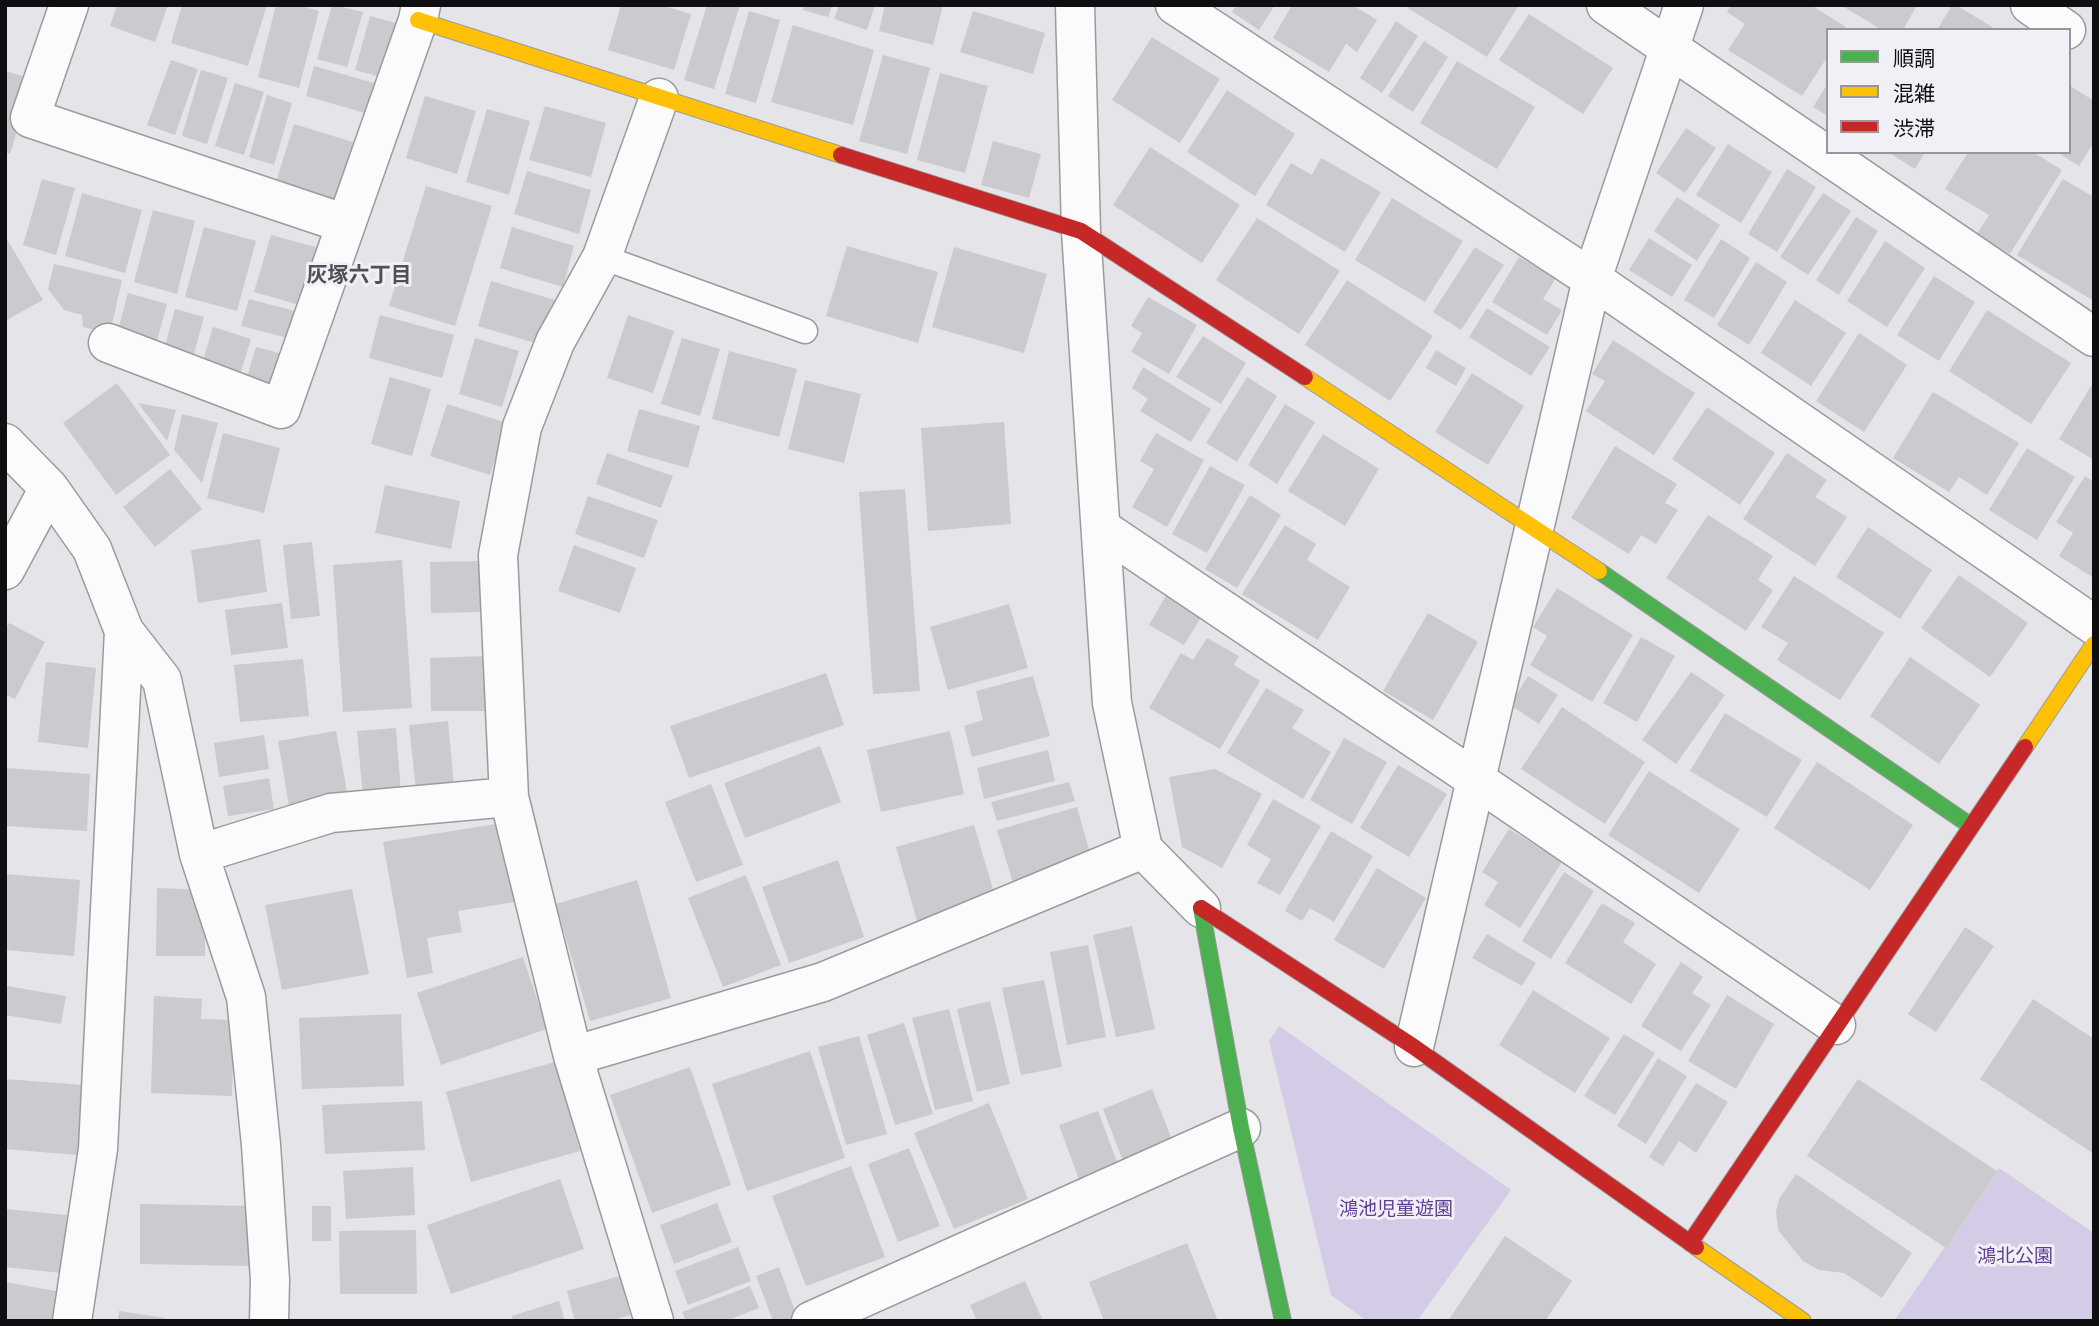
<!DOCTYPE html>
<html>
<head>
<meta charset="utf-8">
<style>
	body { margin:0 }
	#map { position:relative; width:2099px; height:1326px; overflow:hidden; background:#e5e4e8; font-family:"Alegreya Sans","Noto Sans JP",sans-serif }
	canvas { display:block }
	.frame { position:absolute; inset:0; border:7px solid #0f0e10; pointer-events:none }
	.legend { position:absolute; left:1826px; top:28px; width:245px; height:126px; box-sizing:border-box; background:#f2f0f7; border:2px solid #97969b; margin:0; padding:9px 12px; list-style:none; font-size:21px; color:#0f0e10 }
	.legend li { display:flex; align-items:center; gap:14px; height:35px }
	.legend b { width:35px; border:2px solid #97969b }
</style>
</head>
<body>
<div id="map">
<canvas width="2099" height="1326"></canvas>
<div class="frame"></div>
<ul class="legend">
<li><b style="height:9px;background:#4caf50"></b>順調</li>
<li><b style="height:9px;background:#ffc107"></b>混雑</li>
<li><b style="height:9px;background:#c62828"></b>渋滞</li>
</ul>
</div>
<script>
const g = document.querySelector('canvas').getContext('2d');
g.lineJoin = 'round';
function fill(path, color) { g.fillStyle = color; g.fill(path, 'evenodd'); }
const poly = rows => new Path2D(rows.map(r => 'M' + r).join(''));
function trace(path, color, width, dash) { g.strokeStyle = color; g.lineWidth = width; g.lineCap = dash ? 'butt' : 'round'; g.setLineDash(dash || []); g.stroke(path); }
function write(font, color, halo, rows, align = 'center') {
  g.font = font + ' "Alegreya Sans","Noto Sans JP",sans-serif'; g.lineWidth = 6; g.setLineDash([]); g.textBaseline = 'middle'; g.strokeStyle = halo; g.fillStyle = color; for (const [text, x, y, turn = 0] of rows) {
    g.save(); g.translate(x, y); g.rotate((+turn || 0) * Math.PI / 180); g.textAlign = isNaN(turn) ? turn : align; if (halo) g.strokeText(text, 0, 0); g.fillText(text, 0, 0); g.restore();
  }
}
fill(poly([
	[1279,1026,1511,1190,1417,1321,1367,1321,1331,1295,1269,1041],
	[1999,1168,2094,1233,2094,1321,1894,1321]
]), '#d4cce7');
fill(poly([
	[117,5,168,5,155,42,110,26],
	[182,5,267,5,248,66,171,43],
	[276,5,298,5,319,11,299,88,258,77],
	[332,5,363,12,347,67,317,59],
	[621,5,661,5,691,14,674,70,608,50],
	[707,5,740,5,714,89,684,80],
	[804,5,832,5,828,17,803,10],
	[839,5,875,5,867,30,834,19],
	[885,5,943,5,933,45,879,31],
	[1237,5,1275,5,1259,30,1232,12],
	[1292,5,1353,5,1377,20,1357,52,1346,44,1329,72,1273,38],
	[1403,5,1519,5,1487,57],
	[1731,5,1811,5,1846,27,1844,30,1828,30,1828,56,1802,96,1728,50,1745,24,1727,12],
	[1841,5,1917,5,1903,30,1882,30],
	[1952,5,1956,5,1997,30,1937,30],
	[749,11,780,20,756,103,725,94],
	[973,11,1045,33,1033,74,960,52],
	[1529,14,1613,68,1583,114,1499,60],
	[370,16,396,23,381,77,355,70],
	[1396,21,1418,36,1382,93,1360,78],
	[793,25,874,50,853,125,771,102],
	[1152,37,1220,79,1180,143,1112,100],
	[1424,41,1448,57,1413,112,1388,96],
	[883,55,930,68,907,154,859,141],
	[171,60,198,69,175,135,147,125],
	[1457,61,1535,107,1497,169,1420,123],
	[314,66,374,83,365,113,306,96],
	[201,70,228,78,207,144,182,136],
	[5,71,33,79,10,154,5,152],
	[940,73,988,86,965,173,917,160],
	[235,83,264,92,244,155,215,146],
	[1828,83,1828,116,1813,107],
	[2069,85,2094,101,2094,142,2079,166,2057,152,2069,152],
	[1227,90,1295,134,1255,196,1187,152],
	[267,95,292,103,274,165,249,157],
	[425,96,476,111,457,174,406,158],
	[545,106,606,123,591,177,529,160],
	[487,109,530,121,509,195,466,182],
	[294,124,356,143,337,204,275,185],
	[1686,128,1716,148,1685,193,1656,173],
	[993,141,1041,154,1029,198,981,185],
	[1728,144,1772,172,1741,223,1696,195],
	[1150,147,1240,205,1202,263,1113,205],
	[1888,152,1925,152,1915,169],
	[1964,152,2033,152,2062,170,2010,254,1977,234,1989,215,1945,189,1967,154],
	[1321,158,1381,192,1345,252,1266,205,1291,163,1312,175],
	[1787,169,1816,187,1777,252,1748,234],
	[527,171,591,190,579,234,514,214],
	[42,179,75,188,56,255,23,245],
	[2063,179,2094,197,2094,301,2017,255],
	[426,186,492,206,455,326,389,306],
	[82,193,142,210,125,273,65,256],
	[1823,193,1851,211,1808,275,1780,257],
	[1677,197,1720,225,1697,261,1654,231],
	[1392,198,1463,241,1425,302,1355,260],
	[153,210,195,221,177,294,134,282],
	[1856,217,1878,231,1839,295,1816,280],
	[1257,218,1340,271,1299,334,1216,280],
	[204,227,256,241,237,311,185,297],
	[512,227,574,246,563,287,500,268],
	[271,235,323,249,307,307,254,292],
	[5,236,43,300,5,321],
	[1649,238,1692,265,1672,297,1629,270],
	[1721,239,1750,258,1714,318,1684,300],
	[1885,241,1925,268,1887,327,1847,301],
	[847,246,938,272,918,343,826,316],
	[954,247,1047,274,1024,353,932,327],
	[1475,247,1504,265,1461,330,1433,312],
	[1519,257,1556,278,1543,299,1562,310,1547,335,1492,302],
	[1756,262,1787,282,1749,345,1717,325],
	[54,264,122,280,110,333,83,327,82,315,64,310,48,289],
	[1934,276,1975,302,1939,361,1897,335],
	[1347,280,1433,336,1390,401,1305,345],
	[491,281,555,300,542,345,478,326],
	[128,293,167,304,155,348,116,337],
	[1148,297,1197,325,1169,374,1131,352,1142,333,1131,326],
	[249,299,303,313,296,340,241,326],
	[1795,300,1846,333,1811,386,1761,353],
	[1487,308,1550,347,1531,376,1469,337],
	[175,309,204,317,193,357,164,349],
	[1987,310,2071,363,2031,424,1949,371],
	[380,315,454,335,442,378,369,358],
	[628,315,674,331,653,393,607,378],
	[213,327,251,339,239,378,201,367],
	[1859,333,1907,365,1864,432,1816,401],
	[1203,336,1246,363,1221,404,1176,377],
	[475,338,519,351,502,407,459,394],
	[682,338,720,349,700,416,661,404],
	[1613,340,1695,393,1654,455,1586,411,1605,381,1592,374],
	[256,347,286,355,276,392,245,384],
	[1436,350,1466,368,1456,386,1426,368],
	[729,351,797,369,779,437,712,419],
	[1143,367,1211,409,1191,442,1140,411,1148,399,1132,388],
	[1472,373,1524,406,1488,465,1435,432],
	[390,377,431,389,412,456,371,444],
	[1247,377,1277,396,1237,462,1206,443],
	[805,380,861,394,844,463,788,449],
	[2094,381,2094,460,2059,439],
	[117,383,170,455,116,495,63,423],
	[1933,392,2019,443,1987,495,1959,477,1949,492,1893,458],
	[138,403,176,410,167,441],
	[447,404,507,423,490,475,430,456],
	[1285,404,1315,422,1277,484,1248,465],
	[1707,407,1775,453,1740,505,1672,459],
	[639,409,700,426,688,468,627,451],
	[182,414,218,423,202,483,174,450],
	[1004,422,1011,524,928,531,921,428],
	[223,433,280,448,264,513,207,498],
	[1156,433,1204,460,1167,527,1132,507,1154,469,1140,461],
	[1323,434,1379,469,1345,526,1288,491],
	[1615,446,1677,484,1665,503,1678,510,1656,544,1641,535,1629,554,1571,518],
	[2027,448,2075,477,2037,540,1989,510],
	[607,453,673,476,661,508,596,484],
	[1787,453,1827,480,1815,497,1847,517,1815,566,1743,519],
	[1210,466,1245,485,1207,553,1172,534],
	[170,469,202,509,155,547,123,507],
	[2085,476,2094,482,2094,578,2059,556,2073,533,2056,522],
	[385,485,460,501,451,549,375,533],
	[905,489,920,691,873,694,859,492],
	[1250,495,1281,515,1237,588,1205,569],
	[588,496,658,520,644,558,575,534],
	[1708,515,1773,556,1758,580,1773,590,1746,631,1666,578],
	[1285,525,1316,544,1307,560,1350,587,1318,640,1242,594],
	[1868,527,1932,570,1900,619,1836,577],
	[260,539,267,592,198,603,191,550],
	[312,542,320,616,291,619,283,545],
	[574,545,636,568,620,613,558,591],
	[402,560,412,708,343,712,333,565],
	[484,561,485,612,431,613,430,562],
	[1959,575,2028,623,1990,677,1921,628],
	[1794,576,1884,633,1840,700,1777,660,1788,643,1761,627],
	[1557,588,1633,635,1592,702,1530,665,1547,636,1533,627],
	[1168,592,1204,613,1184,645,1149,625],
	[282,603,288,648,231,655,225,610],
	[1009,604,1028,668,948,690,930,627],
	[1428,613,1478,642,1433,720,1383,691],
	[9,623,45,642,15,699,5,694,5,629],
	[1641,637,1675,656,1637,722,1603,703],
	[1207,638,1239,656,1234,665,1260,681,1220,749,1149,708,1181,653,1193,660],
	[486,656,487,711,431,711,430,658],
	[1910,657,1980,705,1939,764,1870,716],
	[303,659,309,716,240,722,234,665],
	[46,662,96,668,88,748,38,742],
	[1691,672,1725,695,1676,764,1642,740],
	[826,673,844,725,689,778,670,726],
	[1033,676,1050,736,972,757,964,726,983,720,976,691],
	[1528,676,1558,695,1539,724,1510,705],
	[1266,688,1304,710,1292,728,1331,752,1303,799,1227,753],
	[1562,707,1645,762,1605,824,1521,769],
	[1725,713,1802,760,1767,817,1690,771],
	[448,721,454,786,416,790,409,725],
	[396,728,401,793,363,797,357,731],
	[336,731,349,802,290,812,278,741],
	[950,731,964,794,881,812,867,750],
	[264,735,269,769,219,777,214,743],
	[1344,738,1387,762,1352,824,1310,800],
	[820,746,841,802,745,838,724,783],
	[1048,750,1055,781,984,799,977,768],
	[1817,762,1913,825,1870,890,1774,828],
	[1398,765,1447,794,1409,857,1360,828],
	[5,768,90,774,87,831,5,826],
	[1215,769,1262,794,1222,868,1182,847,1169,777],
	[1649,771,1740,829,1699,893,1608,835],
	[269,778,274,809,228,816,223,786],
	[1069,782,1075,801,997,821,991,802],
	[711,784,743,865,696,882,665,802],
	[1273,799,1321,826,1280,895,1257,883,1271,859,1247,845],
	[1077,807,1092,860,1013,883,997,830],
	[502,823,515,902,458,911,462,932,427,938,433,973,407,978,383,842],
	[974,825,997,903,918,924,896,847],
	[1509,829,1562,862,1520,928,1484,905,1498,882,1482,872],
	[1331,831,1373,856,1334,922,1310,908,1302,921,1285,911],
	[838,860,864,937,789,963,762,887],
	[1377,868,1426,898,1384,969,1334,940],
	[1564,872,1594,891,1551,959,1522,941],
	[5,874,80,880,74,956,5,950],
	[746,875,781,965,723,987,688,898],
	[637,880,671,998,590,1021,556,904],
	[157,888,205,890,205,956,156,956],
	[352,889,369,974,282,990,265,905],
	[1602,903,1635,923,1623,942,1656,964,1631,1004,1565,963],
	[1132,926,1155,1029,1116,1037,1093,935],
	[1965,927,1994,946,1936,1032,1908,1014],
	[1487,934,1536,963,1522,986,1472,958],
	[1088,945,1106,1037,1067,1045,1050,952],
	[523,957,547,1029,441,1065,417,993],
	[1681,962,1703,977,1692,993,1711,1005,1681,1051,1641,1026],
	[1044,980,1062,1067,1021,1075,1002,988],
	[7,986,66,996,61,1024,5,1015],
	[1533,990,1610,1038,1575,1093,1499,1045],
	[1727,995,1774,1024,1736,1089,1688,1061],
	[154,996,202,999,201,1019,234,1020,232,1096,151,1093],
	[2033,999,2094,1039,2094,1154,1980,1079],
	[990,1001,1010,1084,977,1092,957,1009],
	[949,1009,973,1101,935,1110,912,1018],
	[401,1014,404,1086,302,1089,299,1018],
	[904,1023,933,1114,895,1125,867,1035],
	[1624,1034,1655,1053,1615,1115,1584,1096],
	[859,1036,887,1134,846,1145,818,1047],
	[810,1051,845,1158,747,1191,712,1084],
	[1658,1058,1687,1076,1646,1144,1617,1126],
	[555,1062,580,1151,471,1182,446,1092],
	[690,1067,731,1185,652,1213,610,1095],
	[5,1079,84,1085,78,1155,5,1149],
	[1858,1079,1997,1171,1946,1248,1807,1156],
	[1696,1083,1728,1102,1696,1153,1679,1141,1663,1166,1649,1157],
	[1152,1089,1176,1150,1126,1169,1103,1109],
	[422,1101,425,1150,325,1154,322,1105],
	[989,1103,1028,1199,954,1229,914,1133],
	[1098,1111,1122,1175,1083,1190,1059,1125],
	[909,1148,940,1226,898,1242,868,1164],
	[851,1166,885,1257,806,1286,772,1196],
	[413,1167,415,1215,346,1219,343,1171],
	[1796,1174,1912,1253,1882,1298,1844,1273,1819,1270,1803,1261,1778,1230,1776,1212,1779,1199],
	[560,1179,584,1249,451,1294,427,1225],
	[717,1203,732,1242,674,1264,660,1225],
	[140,1204,252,1206,251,1266,140,1264],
	[312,1206,331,1206,331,1241,312,1241],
	[5,1209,67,1215,61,1273,5,1267],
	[416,1230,417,1294,340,1294,339,1231],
	[1505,1236,1572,1281,1545,1321,1448,1321],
	[1187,1243,1218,1321,1104,1321,1089,1282],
	[738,1247,751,1281,688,1305,675,1271],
	[779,1267,798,1319,794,1321,773,1321,756,1276],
	[620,1276,630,1315,609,1321,575,1321,567,1291],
	[1025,1281,1043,1321,977,1321,970,1305],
	[5,1282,67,1293,63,1321,5,1321],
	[750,1286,759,1308,726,1321,686,1321,682,1312],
	[559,1301,565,1321,513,1321,512,1316],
	[119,1311,165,1318,164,1321,118,1321]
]), '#cbcace');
const lane = poly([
	[602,257,805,331]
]);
const street = poly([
	[69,5,30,118,346,224],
	[1075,5,1081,231,1112,703,1143,849,1201,908],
	[1175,5,1592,279,2094,625],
	[1606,5,2094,337],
	[2030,5,2066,30],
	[108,343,281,409,418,20,421,5],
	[5,443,49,488,92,549,124,631,98,1149,72,1321],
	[1101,528,1475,779,1836,1025],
	[5,570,49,488],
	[124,631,162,680,199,854,246,997,261,1145,270,1280,269,1321],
	[199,854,331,813,509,797],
	[1414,1047,1592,279,1684,5],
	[573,1056,823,982,1143,849],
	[654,1321,573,1056,509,797,498,555,522,427,555,342,602,257,659,98],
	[811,1321,1241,1128]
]);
const fast = poly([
	[1599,571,1971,826],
	[1201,908,1241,1128,1283,1321]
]);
const slow = poly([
	[418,20,841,155],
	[1305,377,1599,571],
	[2025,747,2094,644],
	[1696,1247,1803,1321]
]);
const jam = poly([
	[841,155,1081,231,1305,377],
	[1201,908,1414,1047,1696,1247],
	[1690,1243,2025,747]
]);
trace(lane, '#9b9b9e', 27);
trace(street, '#9b9b9e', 41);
trace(fast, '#9b9b9e', 18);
trace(slow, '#9b9b9e', 18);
trace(jam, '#9b9b9e', 18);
trace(lane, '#fbfbfc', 24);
trace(street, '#fbfbfc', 38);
trace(fast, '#4caf50', 16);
trace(slow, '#ffc107', 16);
trace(jam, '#c62828', 16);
write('19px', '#5d3d91', '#f2f0f7', [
	["鴻池児童遊園",1396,1209],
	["鴻北公園",2015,1256]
]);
write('bold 21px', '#515056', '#f2f0f7', [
	["灰塚六丁目",359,276]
]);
</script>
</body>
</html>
